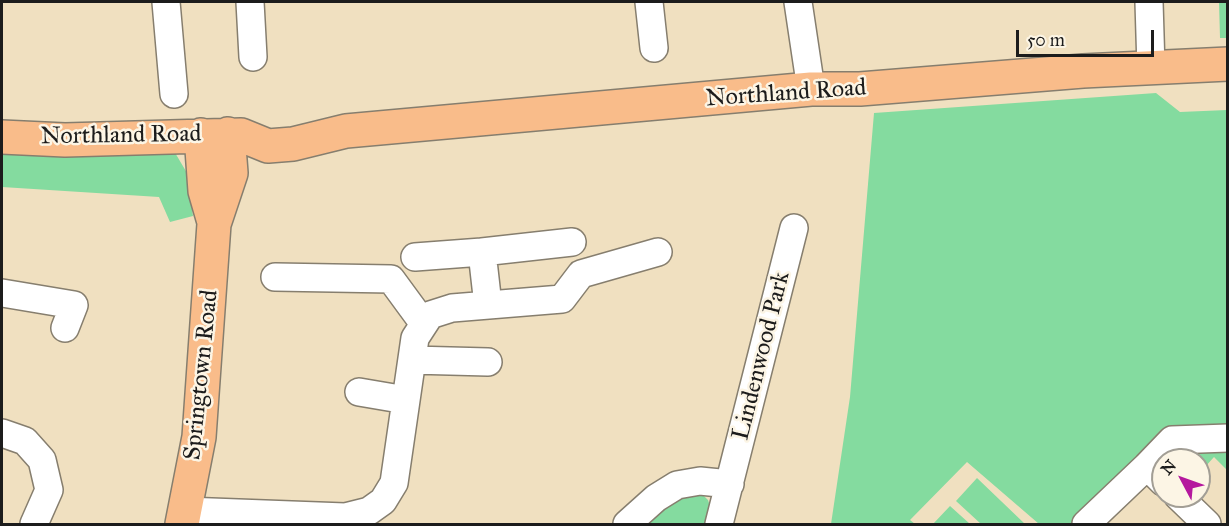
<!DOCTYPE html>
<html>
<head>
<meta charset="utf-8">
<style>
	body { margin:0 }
	#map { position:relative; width:1229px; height:526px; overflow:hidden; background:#f0e0c0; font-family:"IM FELL Great Primer",serif }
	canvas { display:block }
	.frame { position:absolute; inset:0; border:3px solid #1c1c1c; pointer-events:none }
	.north { position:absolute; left:1151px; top:448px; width:60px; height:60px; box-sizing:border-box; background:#fcf5e5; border:2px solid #a29e95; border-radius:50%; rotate:311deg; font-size:16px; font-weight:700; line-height:24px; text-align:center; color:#1c1c1c }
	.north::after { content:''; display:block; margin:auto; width:21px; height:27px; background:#b5179e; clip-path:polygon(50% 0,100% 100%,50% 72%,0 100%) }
	.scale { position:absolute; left:1016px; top:30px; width:138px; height:27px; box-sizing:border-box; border:3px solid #1c1c1c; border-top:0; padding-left:8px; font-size:18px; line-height:21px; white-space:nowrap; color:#1c1c1c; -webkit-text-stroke:4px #fcf5e5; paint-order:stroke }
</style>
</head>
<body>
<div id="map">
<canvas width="1229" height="526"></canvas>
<div class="frame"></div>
<div class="north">N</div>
<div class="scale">50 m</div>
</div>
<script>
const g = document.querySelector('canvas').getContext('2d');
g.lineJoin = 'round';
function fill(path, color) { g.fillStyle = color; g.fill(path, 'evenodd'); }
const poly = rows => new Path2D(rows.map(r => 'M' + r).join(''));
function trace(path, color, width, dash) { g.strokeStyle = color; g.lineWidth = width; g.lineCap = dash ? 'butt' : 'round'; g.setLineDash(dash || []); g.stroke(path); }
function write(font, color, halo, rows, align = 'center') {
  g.font = font + ' "IM FELL Great Primer",serif'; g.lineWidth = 5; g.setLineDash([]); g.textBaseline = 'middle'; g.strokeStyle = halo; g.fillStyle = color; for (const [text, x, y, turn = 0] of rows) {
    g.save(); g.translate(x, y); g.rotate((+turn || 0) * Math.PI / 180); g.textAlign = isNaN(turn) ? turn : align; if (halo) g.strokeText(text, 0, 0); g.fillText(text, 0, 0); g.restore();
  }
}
fill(poly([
	[1219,2,1227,2,1227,38,1220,38],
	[1156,93,1180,112,1227,110,1227,427,1162,429,1073,523,1068,524,1039,524,967,462,910,520,915,524,831,524,850,397,874,113],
	[2,141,174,151,187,173,193,216,170,222,159,197,2,187],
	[1227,446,1227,470,1214,457,1205,467,1197,459,1197,451],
	[977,478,1025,524,981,524,956,501],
	[678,493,702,494,708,500,711,509,707,524,641,524],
	[950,506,970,524,933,524]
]), '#84db9f');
const minor = poly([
	[166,2,174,94],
	[250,2,253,57],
	[649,2,654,48],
	[798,2,811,89],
	[1149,2,1151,68],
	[482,252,572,242],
	[415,257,482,252,488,305],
	[275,277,391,279,424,324],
	[2,293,74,305,65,328],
	[412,360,488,362],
	[359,392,406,400],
	[2,433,25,441,42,460,49,490,34,524],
	[1163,482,1147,466,1172,440,1228,438],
	[1178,496,1207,524],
	[185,511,345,517,369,511,383,501,394,483,415,338,430,315,452,308,562,299,581,274,658,252],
	[627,524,656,498,677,485,700,481,730,484],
	[719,524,794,228],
	[1086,524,1147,466]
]);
const major = poly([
	[201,135,205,191,214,222],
	[2,137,65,140,241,135,268,146,293,144,346,131,811,89,860,89,1083,71,1228,64],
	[182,524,199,437,214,224,231,173,228,134]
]);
trace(minor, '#867e6e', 30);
trace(major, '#867e6e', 36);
trace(minor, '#fff', 27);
trace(major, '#f9bc8a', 33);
write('24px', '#1c1c1c', '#fcf5e5', [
	["Northland Road",786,94,-4],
	["Northland Road",121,136,-1],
	["Lindenwood Park",762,356,-76],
	["Springtown Road",202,375,-84]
]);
</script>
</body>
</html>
